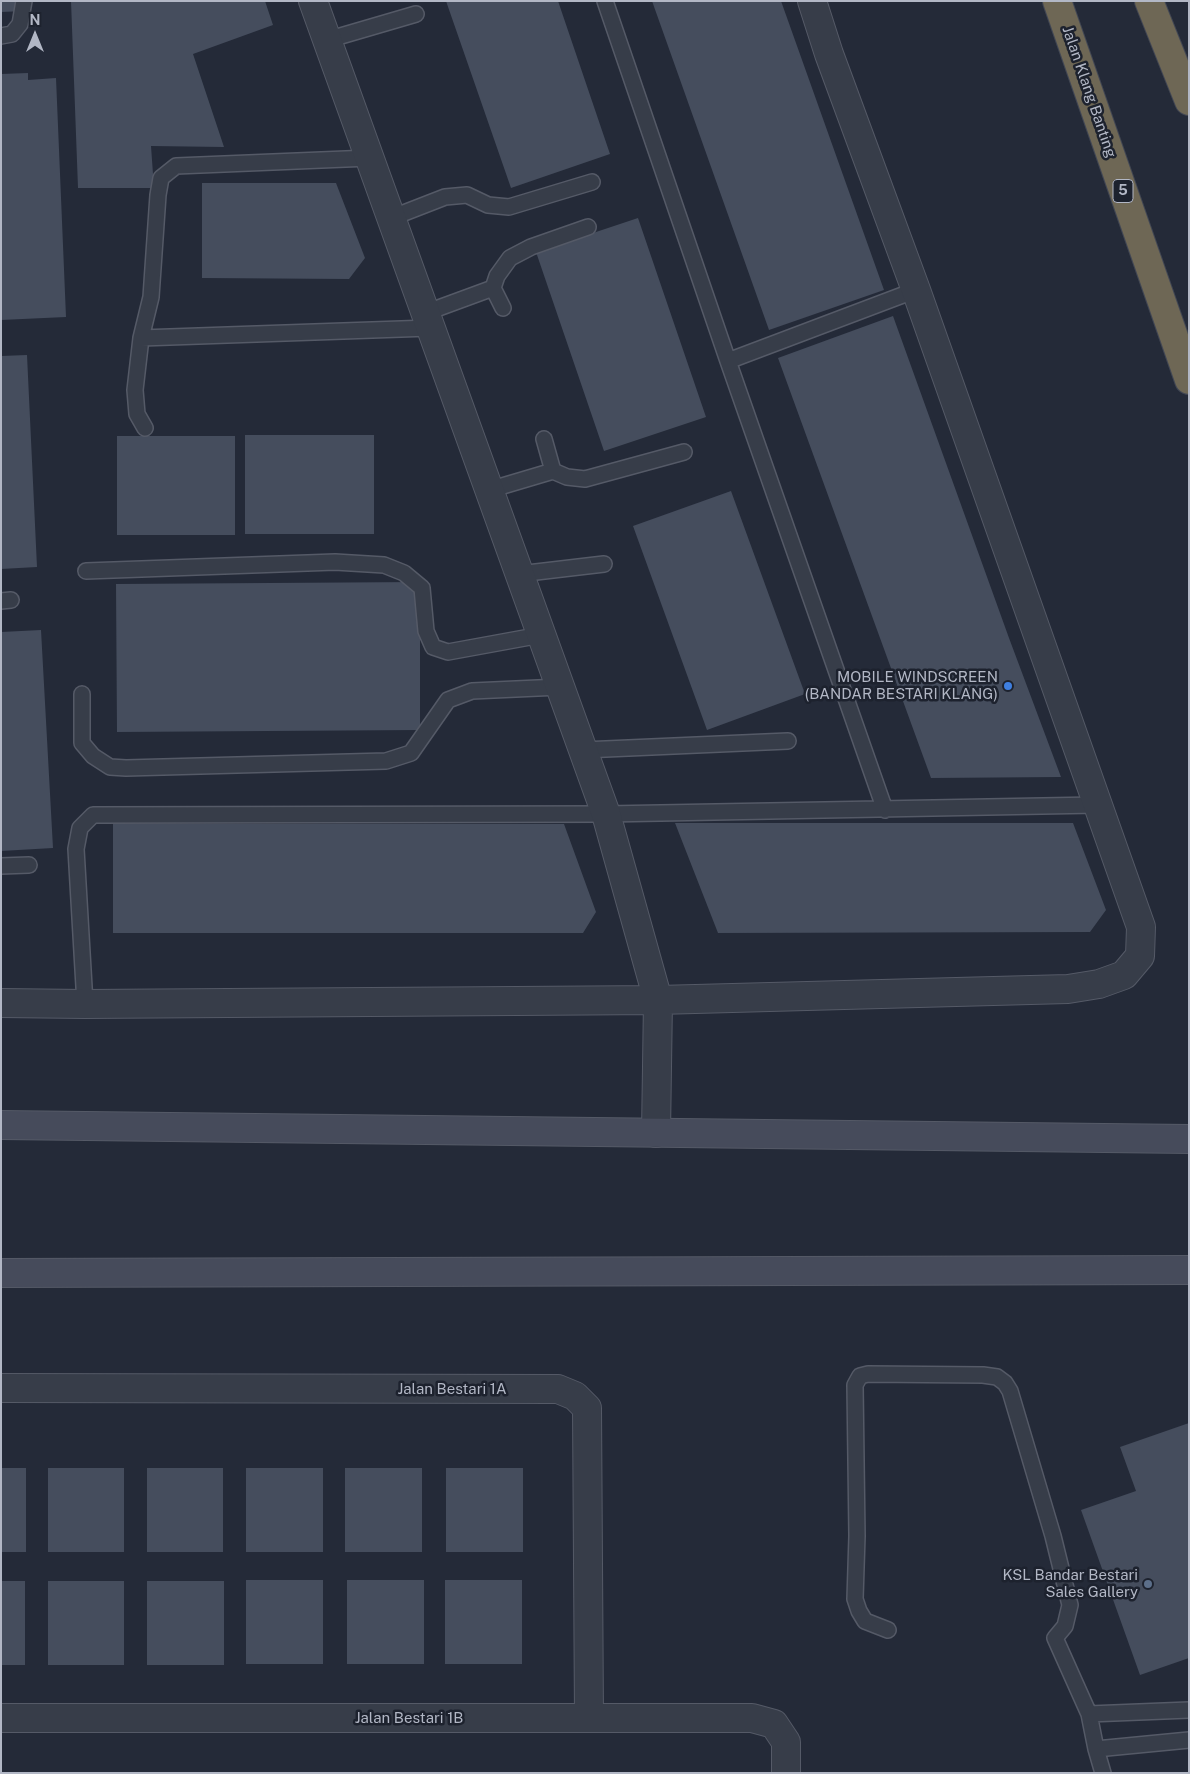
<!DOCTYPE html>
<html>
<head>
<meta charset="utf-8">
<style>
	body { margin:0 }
	#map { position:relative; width:1190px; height:1774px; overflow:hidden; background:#242a38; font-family:"Public Sans",sans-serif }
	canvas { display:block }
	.frame { position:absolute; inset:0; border:2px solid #b2b7c5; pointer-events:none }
	.north { position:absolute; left:10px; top:10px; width:50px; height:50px; -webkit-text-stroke:4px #1d222e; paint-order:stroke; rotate:0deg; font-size:14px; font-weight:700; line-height:20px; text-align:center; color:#b2b7c5 }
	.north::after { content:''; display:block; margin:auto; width:18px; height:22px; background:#b2b7c5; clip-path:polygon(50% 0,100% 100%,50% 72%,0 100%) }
</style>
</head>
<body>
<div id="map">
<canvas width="1190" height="1774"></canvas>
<div class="frame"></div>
<div class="north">N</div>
</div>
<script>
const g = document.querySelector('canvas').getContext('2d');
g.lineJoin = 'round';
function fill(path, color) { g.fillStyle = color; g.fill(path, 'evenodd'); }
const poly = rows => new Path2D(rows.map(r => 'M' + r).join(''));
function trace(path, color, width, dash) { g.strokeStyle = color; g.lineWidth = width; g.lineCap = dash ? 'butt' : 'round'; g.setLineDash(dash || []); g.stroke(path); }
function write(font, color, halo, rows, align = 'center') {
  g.font = font + ' "Public Sans",sans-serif'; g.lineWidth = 5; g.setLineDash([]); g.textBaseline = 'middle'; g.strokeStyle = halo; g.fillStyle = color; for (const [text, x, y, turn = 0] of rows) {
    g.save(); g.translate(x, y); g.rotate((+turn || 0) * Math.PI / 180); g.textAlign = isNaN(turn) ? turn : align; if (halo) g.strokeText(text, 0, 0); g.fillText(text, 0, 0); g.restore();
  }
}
fill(poly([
	[1,1,24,1,25,11,1,12],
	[71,1,265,1,273,25,193,54,224,147,151,146,154,188,78,188],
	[446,1,558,1,610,154,511,188],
	[652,1,781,1,884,290,769,330],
	[28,73,28,80,56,78,66,317,1,320,1,74],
	[202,183,336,183,365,258,349,279,202,278],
	[638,218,706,417,604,451,536,252],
	[893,316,1009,638,1061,777,931,778,778,358],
	[27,355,37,567,1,569,1,356],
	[245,435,374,435,374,534,245,534],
	[117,436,235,436,235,535,117,535],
	[731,491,805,694,707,730,633,526],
	[420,582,420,730,117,732,116,584],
	[41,630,53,848,1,851,1,632],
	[675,823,1073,823,1106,910,1090,932,718,933],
	[113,824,564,824,596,912,583,933,113,933],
	[1189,1423,1189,1658,1140,1675,1081,1510,1136,1491,1120,1447],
	[1,1468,26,1468,26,1552,1,1552],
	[48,1468,124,1468,124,1552,48,1552],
	[147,1468,223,1468,223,1552,147,1552],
	[246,1468,323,1468,323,1552,246,1552],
	[345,1468,422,1468,422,1552,345,1552],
	[446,1468,523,1468,523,1552,446,1552],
	[246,1580,323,1580,323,1664,246,1664],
	[347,1580,424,1580,424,1664,347,1664],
	[445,1580,522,1580,522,1664,445,1664],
	[1,1581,25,1581,25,1665,1,1665],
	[48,1581,124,1581,124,1665,48,1665],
	[147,1581,224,1581,224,1665,147,1665]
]), '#454d5d');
const lane = poly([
	[605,1,728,361,885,810],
	[1,36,12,34,20,24,24,1],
	[327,40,416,14],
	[370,158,176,166,161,178,158,195,151,297,141,338,430,328],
	[391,218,445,197,467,195,488,205,509,207,592,182],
	[493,288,503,308],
	[425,313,493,288,497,276,510,258,531,247,588,227],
	[141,338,135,390,137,414,145,428],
	[728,361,916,290],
	[544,439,553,471],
	[489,490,553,471,567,477,585,479,684,452],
	[86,571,335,562,384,565,404,573,422,588,426,631,433,647,448,652,541,635],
	[519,574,604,564],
	[1,601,11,600],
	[82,694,82,743,93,756,110,767,126,768,386,761,411,753,448,700,472,691,560,687],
	[583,750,788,741],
	[1,866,29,865],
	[85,1004,76,849,80,828,93,815,606,814,1097,805],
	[888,1630,865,1621,859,1611,855,1599,857,1536,855,1385,860,1376,868,1374,983,1375,997,1377,1005,1383,1010,1391,1053,1536,1070,1605,1065,1626,1055,1638,1089,1714,1096,1749,1103,1773],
	[1089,1714,1189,1710],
	[1096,1749,1189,1740]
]);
const street = poly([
	[313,1,606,814,658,1000,656,1133],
	[1,1003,85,1004,658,1000,1068,989,1099,984,1124,975,1140,956,1141,927,916,290,829,54,812,1],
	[1,1388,558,1389,575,1396,587,1408,589,1718],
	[1,1718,752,1718,774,1724,786,1742,786,1773]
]);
const secondary = poly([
	[1,1125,1189,1139],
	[1,1273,1189,1270]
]);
const highway = poly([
	[1057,1,1189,380],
	[1149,1,1189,101]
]);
trace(lane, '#555a67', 18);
trace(street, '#555a67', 30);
trace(secondary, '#555a67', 30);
trace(highway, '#424754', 30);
trace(lane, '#373d49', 15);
trace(street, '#373d49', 28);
trace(secondary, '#464b5b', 28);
trace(highway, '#6e6755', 28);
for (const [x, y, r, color] of [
	[1008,686,5,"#3f7fe0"],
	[1148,1584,5,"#5c6f8a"]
]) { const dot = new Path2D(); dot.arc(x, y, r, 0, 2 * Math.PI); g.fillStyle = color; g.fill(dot); trace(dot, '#1d222e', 2); }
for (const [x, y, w] of [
	[1123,191,20]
]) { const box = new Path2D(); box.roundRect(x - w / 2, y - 11.5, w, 23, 4); g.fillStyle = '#1d222e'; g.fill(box); trace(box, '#b2b7c5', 1); }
write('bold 14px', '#b2b7c5', null, [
	["5",1123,191]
]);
write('15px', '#b2b7c5', '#1d222e', [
	["Jalan Klang Banting",1089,92,71],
	["Jalan Bestari 1A",452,1389],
	["Jalan Bestari 1B",409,1718]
]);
write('15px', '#b2b7c5', '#1d222e', [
	["MOBILE WINDSCREEN",998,677],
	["(BANDAR BESTARI KLANG)",998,694],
	["KSL Bandar Bestari",1138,1575],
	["Sales Gallery",1138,1592]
], 'right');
</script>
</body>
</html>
